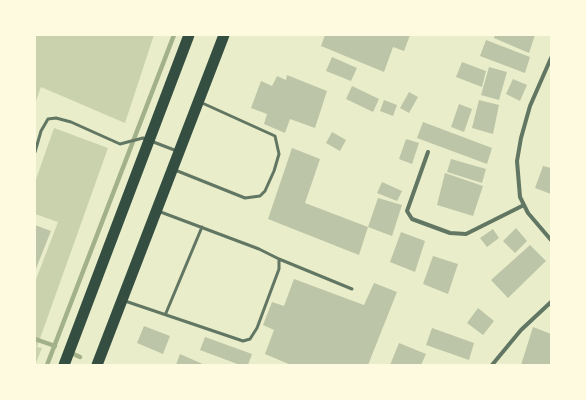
<!DOCTYPE html>
<html>
<head>
<meta charset="utf-8">
<style>
	body { margin:0 }
	#map { position:relative; width:586px; height:400px; overflow:hidden; background:#e9edc9; font-family:Karla,sans-serif }
	canvas { display:block }
	.frame { position:absolute; inset:0; border:36px solid #fefae0; pointer-events:none }
</style>
</head>
<body>
<div id="map">
<canvas width="586" height="400"></canvas>
<div class="frame"></div>
</div>
<script>
const g = document.querySelector('canvas').getContext('2d');
g.lineJoin = 'round';
function fill(path, color) { g.fillStyle = color; g.fill(path, 'evenodd'); }
const poly = rows => new Path2D(rows.map(r => 'M' + r).join(''));
function trace(path, color, width, dash) { g.strokeStyle = color; g.lineWidth = width; g.lineCap = dash ? 'butt' : 'round'; g.setLineDash(dash || []); g.stroke(path); }
fill(poly([
	[35,35,154,35,125,123,41,87,35,104],
	[54,128,108,148,37,347,42,348,35,365,35,282,58,222,35,214,35,182]
]), '#cad2ad');
trace(poly([
	[35,339,55,346],
	[69,352,80,357],
	[47,365,174,35]
]), '#a3b18a', 4.5);
fill(poly([
	[325,35,410,35,404,51,393,47,384,72,321,46],
	[495,35,535,35,529,53,494,38],
	[486,40,530,57,525,73,480,56],
	[332,57,357,68,351,81,326,71],
	[462,62,486,71,482,87,456,77],
	[489,67,507,72,499,100,481,95],
	[287,75,327,91,315,128,290,119,285,133,264,124,267,114,251,108,261,81,272,86,277,76,286,80],
	[513,79,527,85,520,101,506,94],
	[352,86,379,99,373,112,346,99],
	[409,92,418,97,409,113,400,108],
	[384,100,397,105,393,116,380,111],
	[479,100,499,105,493,134,472,128],
	[459,104,472,109,464,132,451,127],
	[423,122,492,148,487,164,417,138],
	[332,132,346,140,340,151,326,143],
	[406,139,419,143,412,164,399,159],
	[292,148,320,159,305,203,368,227,359,255,268,219],
	[451,159,486,169,482,183,447,172],
	[543,166,551,168,551,194,535,188],
	[445,173,483,186,473,216,437,205],
	[382,182,402,191,397,201,377,193],
	[378,198,402,205,392,236,368,227],
	[35,225,51,231,35,271],
	[516,228,527,241,515,253,503,241],
	[493,229,499,238,487,247,480,238],
	[401,232,425,241,415,272,390,262],
	[530,245,546,261,508,298,491,280],
	[433,256,458,264,448,294,423,284],
	[294,279,364,305,374,283,397,292,368,365,291,365,265,354,274,330,263,325,272,302,284,306],
	[478,308,494,321,483,335,467,323],
	[144,326,170,336,163,354,137,343],
	[533,327,551,334,551,365,521,365],
	[432,328,474,343,469,360,426,345],
	[205,337,252,354,248,365,240,365,200,350],
	[399,343,426,354,421,365,390,365],
	[180,354,205,365,176,365]
]), '#bcc5a7');
trace(poly([
	[35,152,41,131,48,119,56,118,71,122,120,144,143,138,177,151],
	[175,170,245,198,260,196,265,191,274,171,279,154,275,136,200,102],
	[279,259,352,289],
	[125,301,243,341,250,339,257,328,279,269,279,259,259,249,158,211],
	[166,313,202,227]
]), '#617663', 3);
trace(poly([
	[551,58,530,106,521,138,517,161,520,197,528,213,551,240],
	[428,152,407,211,412,219,450,233,466,234,524,205],
	[492,365,521,330,551,302]
]), '#617663', 4);
trace(poly([
	[64,365,189,35],
	[97,365,224,35]
]), '#344e41', 11);
</script>
</body>
</html>
